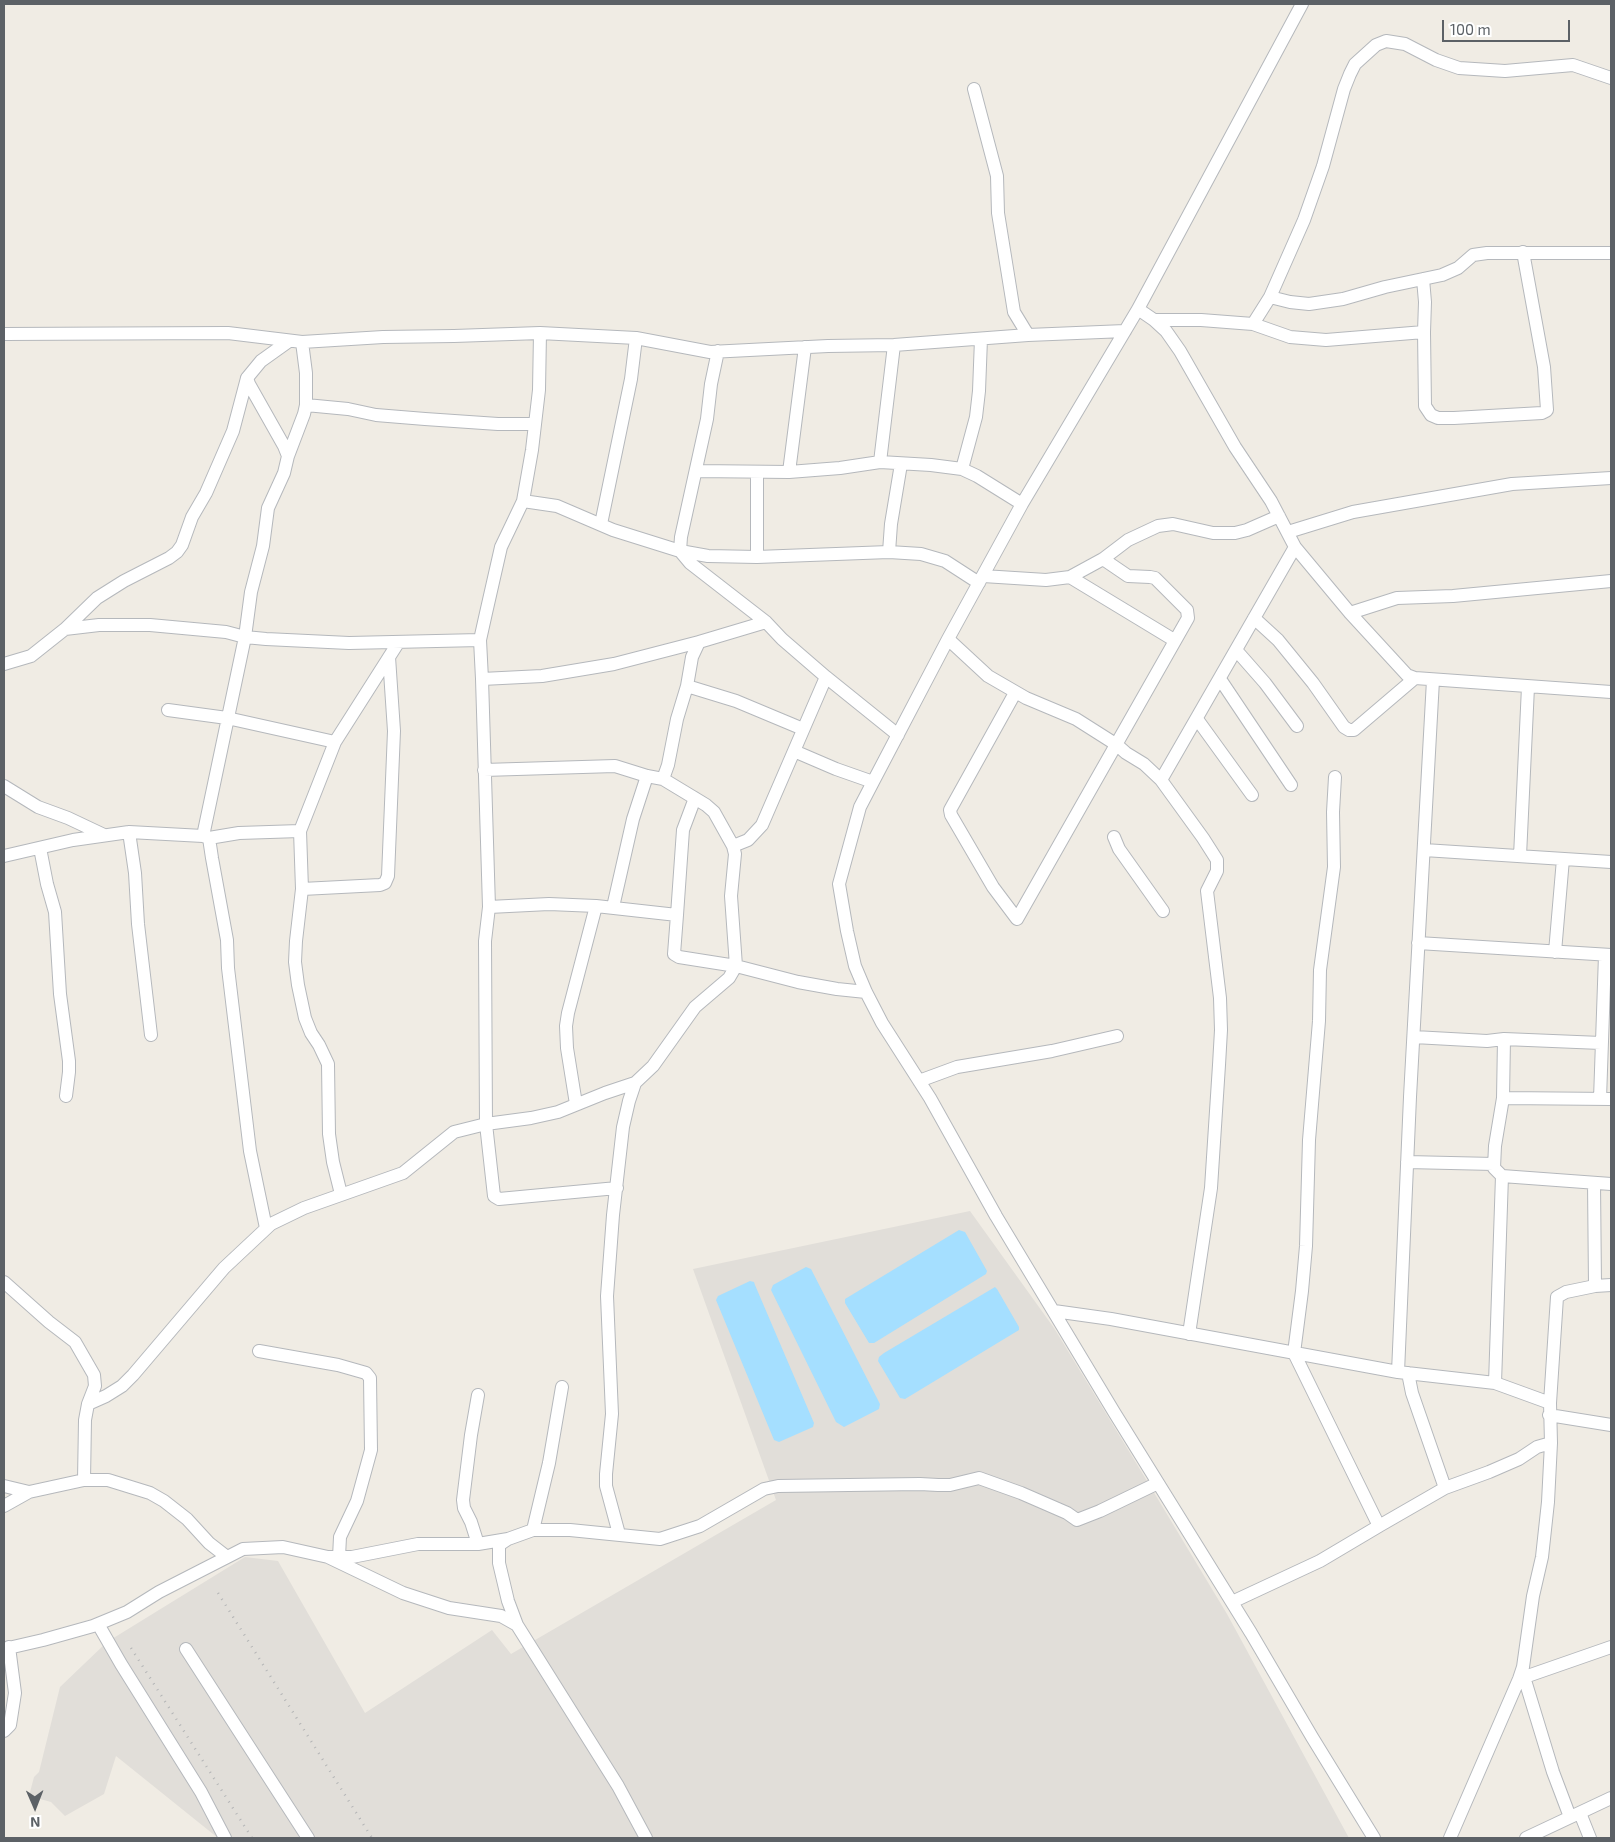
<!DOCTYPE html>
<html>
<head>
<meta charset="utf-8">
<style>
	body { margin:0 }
	#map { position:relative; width:1615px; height:1842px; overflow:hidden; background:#f0ece4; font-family:"Exo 2",sans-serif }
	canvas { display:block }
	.frame { position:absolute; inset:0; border:5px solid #5c6166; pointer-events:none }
	.north { position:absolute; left:10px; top:1782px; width:50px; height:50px; -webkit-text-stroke:4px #fff; paint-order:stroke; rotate:179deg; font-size:14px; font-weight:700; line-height:20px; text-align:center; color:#5c6166 }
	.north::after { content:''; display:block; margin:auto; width:18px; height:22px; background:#5c6166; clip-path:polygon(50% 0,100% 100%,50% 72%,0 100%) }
	.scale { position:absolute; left:1442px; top:20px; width:128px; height:22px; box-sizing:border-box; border:2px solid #5c6166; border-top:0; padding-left:6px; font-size:15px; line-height:18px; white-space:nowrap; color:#5c6166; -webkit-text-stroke:4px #fff; paint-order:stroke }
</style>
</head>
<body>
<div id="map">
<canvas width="1615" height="1842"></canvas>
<div class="frame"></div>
<div class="north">N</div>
<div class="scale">100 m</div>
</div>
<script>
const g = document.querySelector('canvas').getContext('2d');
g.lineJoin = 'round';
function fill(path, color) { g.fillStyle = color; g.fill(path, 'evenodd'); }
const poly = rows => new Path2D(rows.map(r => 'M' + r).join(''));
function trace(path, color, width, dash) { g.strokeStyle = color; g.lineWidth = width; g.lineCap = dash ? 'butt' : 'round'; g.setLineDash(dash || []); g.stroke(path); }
fill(poly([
	[970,1211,1054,1328,1141,1471,1227,1614,1349,1838,218,1838,116,1756,104,1794,65,1816,51,1802,29,1796,34,1777,39,1772,60,1687,107,1642,245,1557,278,1561,365,1713,492,1630,511,1654,776,1500,693,1269]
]), '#e1ded9');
fill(poly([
	[959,1230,965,1232,987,1271,986,1274,874,1343,869,1343,845,1303,845,1299],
	[806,1267,811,1269,880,1404,879,1409,844,1427,836,1422,771,1290,773,1285],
	[750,1281,754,1282,755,1285,814,1423,813,1427,779,1442,774,1440,716,1300,718,1296],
	[995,1287,997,1289,1019,1327,1019,1330,905,1399,900,1398,878,1361,879,1357,884,1353]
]), '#a5dfff');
const minor = poly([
	[1302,4,1138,309,1022,504,948,639,873,782,860,807,839,884,847,931,855,966,866,992,882,1023,930,1098,996,1216,1114,1412,1251,1633,1312,1737,1374,1838],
	[974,89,997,176,998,213,1014,312,1028,335],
	[1270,297,1290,302,1309,304,1343,299,1385,287,1442,275,1458,268,1473,255,1487,253,1611,253],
	[1138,309,1154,320,1166,331,1180,351,1235,447,1271,501,1295,547,1350,613,1407,675,1415,678,1611,692],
	[1154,320,1201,320,1253,324,1270,297,1304,220,1323,166,1344,89,1350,74,1355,64,1376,45,1386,41,1405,44,1436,60,1459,68,1505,71,1573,65,1611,78],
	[1253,324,1290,337,1326,340,1424,332,1425,302,1423,279],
	[1424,332,1425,406,1431,415,1438,418,1454,418,1542,413,1546,411,1547,410,1544,367,1523,252],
	[540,333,539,390,532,450,523,501,501,547,486,613,480,640,482,679,542,676,614,664,699,642],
	[4,334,228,333,302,342,383,337,454,336,540,333,636,338,710,352,828,346,894,345,1028,335,1125,331],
	[718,351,711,384,707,419,681,537,680,551,690,563,766,622,782,639,826,677,898,735],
	[306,405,348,409,376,415,425,419,498,424,535,424],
	[288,456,304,414,306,405,306,373,302,342],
	[880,462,894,345],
	[962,469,976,417,979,391,981,339],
	[696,471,789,472,840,468,880,462,931,465,962,469,977,476,1022,504],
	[757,472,757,557],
	[789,472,805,347],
	[523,501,557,506,613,530,680,551,708,556,757,557,889,552,921,554,945,561,979,583],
	[601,524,631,379,636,338],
	[1288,532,1353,512,1512,484,1611,478],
	[889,552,891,524,901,464],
	[983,576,1046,580,1070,577,1103,559,1128,540,1158,526,1173,524,1213,533,1235,533,1247,530,1279,516],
	[1070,577,1174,640],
	[1350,613,1397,598,1453,596,1611,581],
	[1254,618,1278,640,1313,683,1344,727,1349,730,1354,730,1415,678],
	[65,629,97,598,124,581,169,558,177,552,182,545,192,517,206,493,233,431,247,378],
	[948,639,988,676,1026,698,1076,719,1117,745,1126,753,1144,764,1161,780,1203,838,1217,860,1217,871,1207,891,1220,998,1221,1030,1219,1065,1211,1188,1189,1334],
	[1236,650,1265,683,1297,726],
	[4,664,31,656,65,629,99,625,150,625,226,632,245,637,266,639,349,643,480,640],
	[482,679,489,907,549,904,596,906,677,915,674,954,679,957,736,966,798,982,837,989,866,992],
	[1220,679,1291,785],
	[687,686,736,701,803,729],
	[1015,693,950,810,951,815,993,887,1017,919,1188,618,1187,610,1155,578,1150,577,1128,576,1103,559],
	[168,710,227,718,335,742],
	[1197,719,1252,795],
	[794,751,836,769,873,782],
	[484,770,615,766,647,776,663,779],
	[1161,780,1295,547],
	[4,786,38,807,68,818,104,835],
	[129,832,135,873,138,924,151,1035],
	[203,836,245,637,251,592,263,546,268,508,284,473,288,456,284,446,249,384,247,378,261,361,289,341],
	[1114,837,1119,849,1163,911],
	[209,838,212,858,227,940,228,968,250,1151,266,1228],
	[733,846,748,840,762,825,826,677],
	[40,848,47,884,55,912,60,994,69,1061,69,1072,66,1096],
	[1424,850,1611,862],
	[4,856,73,840,129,832,203,836,209,838,239,833,300,831],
	[1520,856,1528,687],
	[302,889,380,885,385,883,388,876,394,731,389,657],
	[489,907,485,941,486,1124,494,1196,499,1199,617,1188],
	[613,907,633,819,647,776],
	[677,915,683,830,695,798],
	[1418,943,1611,955],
	[1555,952,1563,859],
	[1414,1037,1487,1041,1504,1039,1503,1098,1495,1146,1494,1168,1502,1176,1611,1184],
	[1504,1039,1601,1043],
	[919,1081,957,1067,1052,1051,1117,1036],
	[1503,1098,1611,1099],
	[1600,1099,1605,955],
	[576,1104,567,1048,566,1026,568,1013,596,906],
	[1407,1162,1494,1164],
	[1594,1183,1595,1286],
	[341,1194,333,1162,329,1134,328,1064,319,1045,311,1033,305,1018,298,985,295,962,296,941,302,889,300,831,335,742,398,643],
	[4,1282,49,1322,75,1342,94,1375,95,1386,88,1404,85,1420,84,1480],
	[1054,1311,1111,1319,1398,1372,1495,1383,1550,1403],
	[259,1351,338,1365,366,1373,370,1378,371,1450,357,1501,340,1537,339,1557],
	[1398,1372,1410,1097,1433,680],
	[1495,1383,1502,1176],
	[478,1395,471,1435,463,1500,464,1508,471,1522,478,1544],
	[88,1404,106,1396,122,1386,133,1375,224,1268,271,1224,304,1208,403,1173,454,1132,486,1124,531,1118,558,1112,605,1093,635,1083,653,1066,695,1007,729,978,736,966,731,896,735,854,733,846,714,812,706,805,663,779,668,765,677,719,687,686,692,657,699,642,766,622],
	[1549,1415,1611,1425],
	[4,1486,29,1492],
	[1445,1488,1489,1472,1519,1459,1537,1447,1551,1443],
	[4,1506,29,1492,84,1480,108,1480,150,1493,164,1501,187,1519,209,1543,227,1557],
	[1379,1526,1445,1488,1412,1393,1408,1373],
	[533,1530,549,1463,562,1387],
	[619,1534,606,1486,606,1474,612,1414,607,1296,613,1215,623,1127,629,1101,635,1083],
	[508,1539,499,1545,499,1563,508,1601,517,1625],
	[328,1557,352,1557,418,1544,478,1544,508,1539,533,1530,570,1530,660,1539,700,1526,764,1489,778,1486,920,1484,938,1485,950,1485,979,1478,1021,1493,1067,1513,1077,1520,1100,1511,1158,1483],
	[1232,1602,1320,1561,1379,1526,1294,1353,1302,1291,1306,1246,1309,1140,1319,1021,1320,970,1334,867,1333,812,1335,777],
	[98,1624,121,1664,201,1792,225,1838],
	[4,1649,43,1640,93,1626,127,1612,159,1592,243,1549,283,1547,328,1557,403,1593,449,1608,501,1616,517,1625,618,1786,646,1838],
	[186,1649,308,1838],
	[1524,1677,1553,1772,1570,1817],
	[1519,1679,1611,1647],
	[4,1731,10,1725,15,1693,9,1647],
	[1580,1813,1590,1838],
	[1450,1838,1519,1679,1523,1667,1533,1596,1542,1557,1548,1502,1551,1443,1550,1403,1557,1297,1566,1292,1595,1286,1611,1285],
	[1526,1838,1611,1798]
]);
trace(minor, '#b5b8bc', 14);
trace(minor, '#fff', 12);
trace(poly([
	[218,1593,372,1838],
	[131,1648,252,1838]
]), '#b4b5b6', 2.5, [1, 6]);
</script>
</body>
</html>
